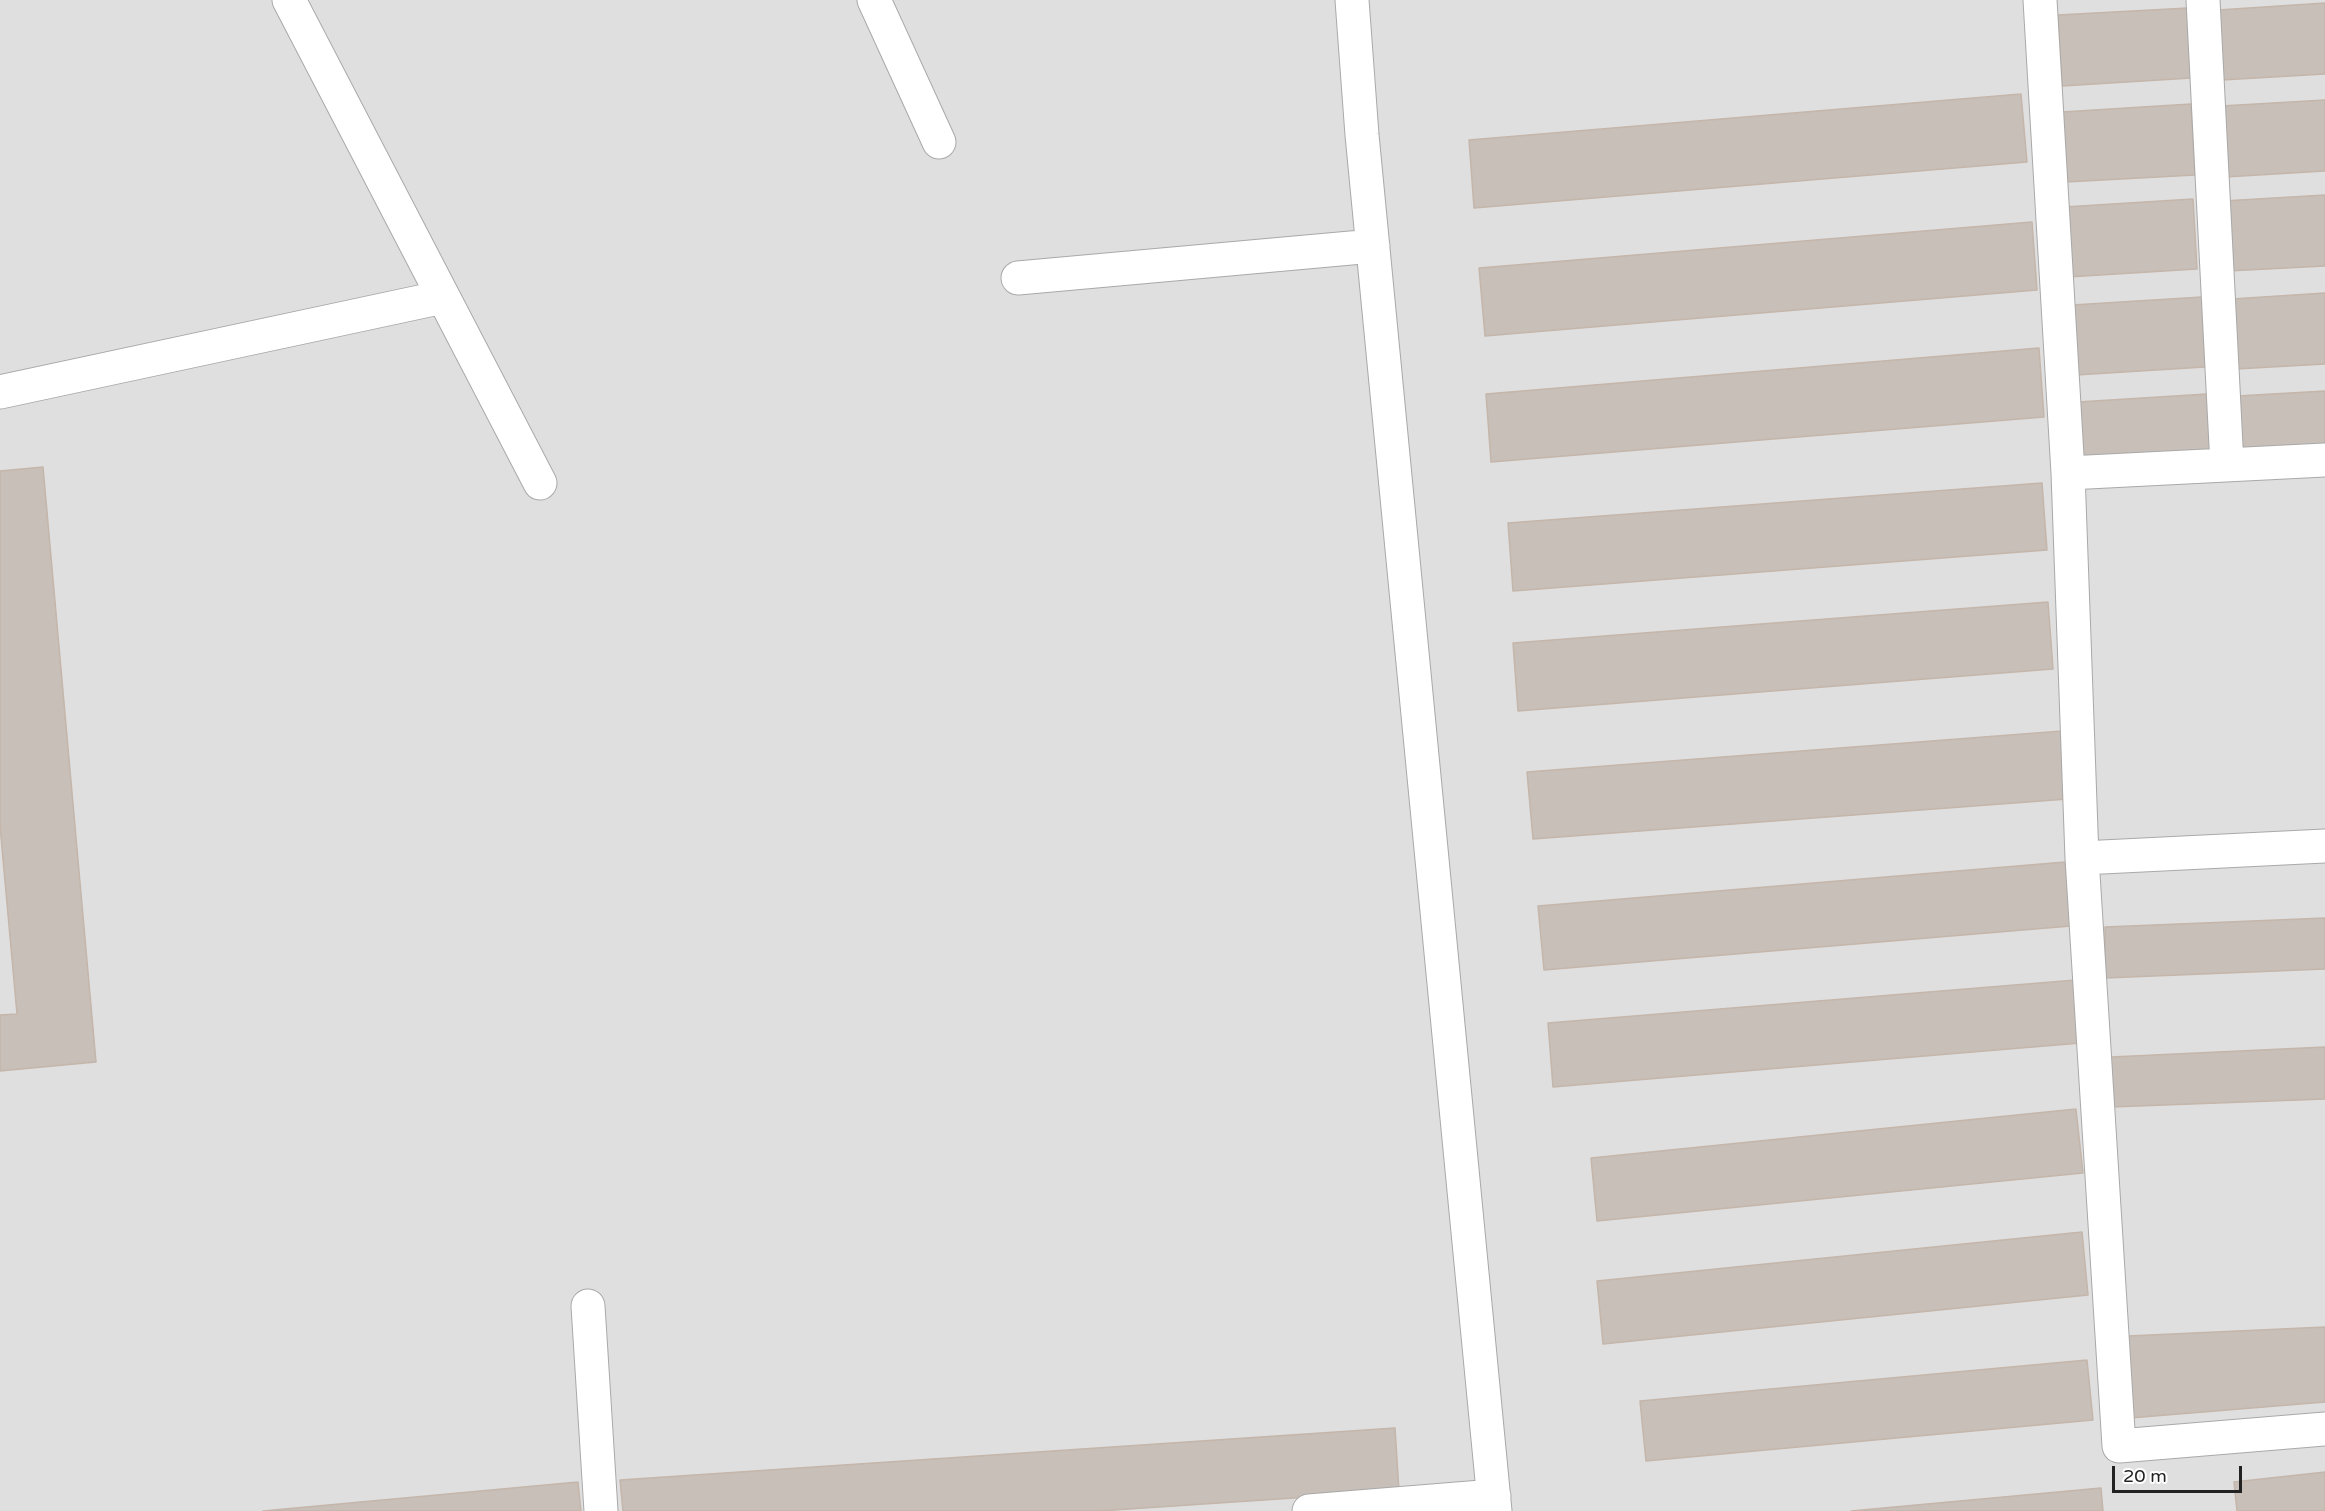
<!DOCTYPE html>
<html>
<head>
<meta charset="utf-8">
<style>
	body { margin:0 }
	#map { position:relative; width:2325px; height:1511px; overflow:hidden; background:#f2efe9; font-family:"Varela Round",sans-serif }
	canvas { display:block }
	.scale { position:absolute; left:2112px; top:1466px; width:130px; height:27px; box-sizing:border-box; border:3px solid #222; border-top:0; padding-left:8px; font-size:18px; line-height:21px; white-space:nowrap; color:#222; -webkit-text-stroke:4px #fff; paint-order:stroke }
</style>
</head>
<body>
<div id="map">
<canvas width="2325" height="1511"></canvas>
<div class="scale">20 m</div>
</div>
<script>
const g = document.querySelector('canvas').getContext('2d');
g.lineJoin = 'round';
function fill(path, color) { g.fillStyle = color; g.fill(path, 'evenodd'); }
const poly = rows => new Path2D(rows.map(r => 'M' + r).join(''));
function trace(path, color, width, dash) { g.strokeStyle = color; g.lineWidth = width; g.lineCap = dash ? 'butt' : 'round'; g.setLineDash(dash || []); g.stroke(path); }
fill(poly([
	[0,0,2325,0,2325,1511,0,1511]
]), '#e0dfdf');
const building = poly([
	[2325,3,2325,74,2222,80,2218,10,2325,3],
	[2188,8,2192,78,2062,86,2058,15,2188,8],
	[2021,94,2027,162,1474,208,1469,140,2021,94],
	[2325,100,2325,171,2225,177,2221,106,2325,100],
	[2191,104,2195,175,2066,182,2062,112,2191,104],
	[2325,195,2325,266,2228,271,2223,201,2325,195],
	[2193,199,2197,269,2068,277,2064,207,2193,199],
	[2032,222,2037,290,1485,336,1479,268,2032,222],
	[2325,293,2325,364,2236,369,2232,299,2325,293],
	[2202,297,2205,367,2076,375,2072,305,2202,297],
	[2039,348,2044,417,1491,462,1486,394,2039,348],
	[2325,391,2325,449,2240,454,2237,396,2325,391],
	[2207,394,2210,452,2081,459,2078,402,2207,394],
	[43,467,96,1062,0,1071,0,1015,17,1014,0,826,0,471,43,467],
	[2042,483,2047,550,1513,591,1508,523,2042,483],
	[2048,602,2053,669,1518,711,1513,643,2048,602],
	[2062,731,2068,799,1533,839,1527,772,2062,731],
	[2065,862,2071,926,1544,970,1538,906,2065,862],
	[2325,918,2325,969,2105,978,2105,927,2325,918],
	[2076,980,2081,1043,1553,1087,1548,1023,2076,980],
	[2325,1047,2325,1099,2111,1107,2111,1057,2325,1047],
	[2076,1109,2083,1173,1597,1221,1591,1158,2076,1109],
	[2082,1232,2088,1295,1603,1344,1597,1281,2082,1232],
	[2325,1327,2325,1402,2130,1418,2128,1336,2325,1327],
	[2087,1360,2093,1420,1646,1461,1640,1401,2087,1360],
	[1395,1428,1399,1491,1099,1511,623,1511,620,1480,1395,1428],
	[2325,1472,2325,1511,2237,1511,2234,1482,2325,1472],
	[578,1482,581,1511,263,1511,578,1482],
	[2101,1488,2103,1511,1851,1511,2101,1488]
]);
fill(building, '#c7bfb8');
trace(building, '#c4b6ab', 1.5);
const minor = poly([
	[289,0,540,483],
	[874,0,939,142],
	[1352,0,1362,135,1495,1511],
	[2040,0,2068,473,2082,858,2119,1446,2325,1429],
	[2203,0,2227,465],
	[1018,278,1373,246],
	[0,392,443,297],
	[2068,473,2325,460],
	[2082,858,2325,846],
	[588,1306,601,1511],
	[1309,1511,1494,1496]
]);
trace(minor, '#a9a9a9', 35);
trace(minor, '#fff', 33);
</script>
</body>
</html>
